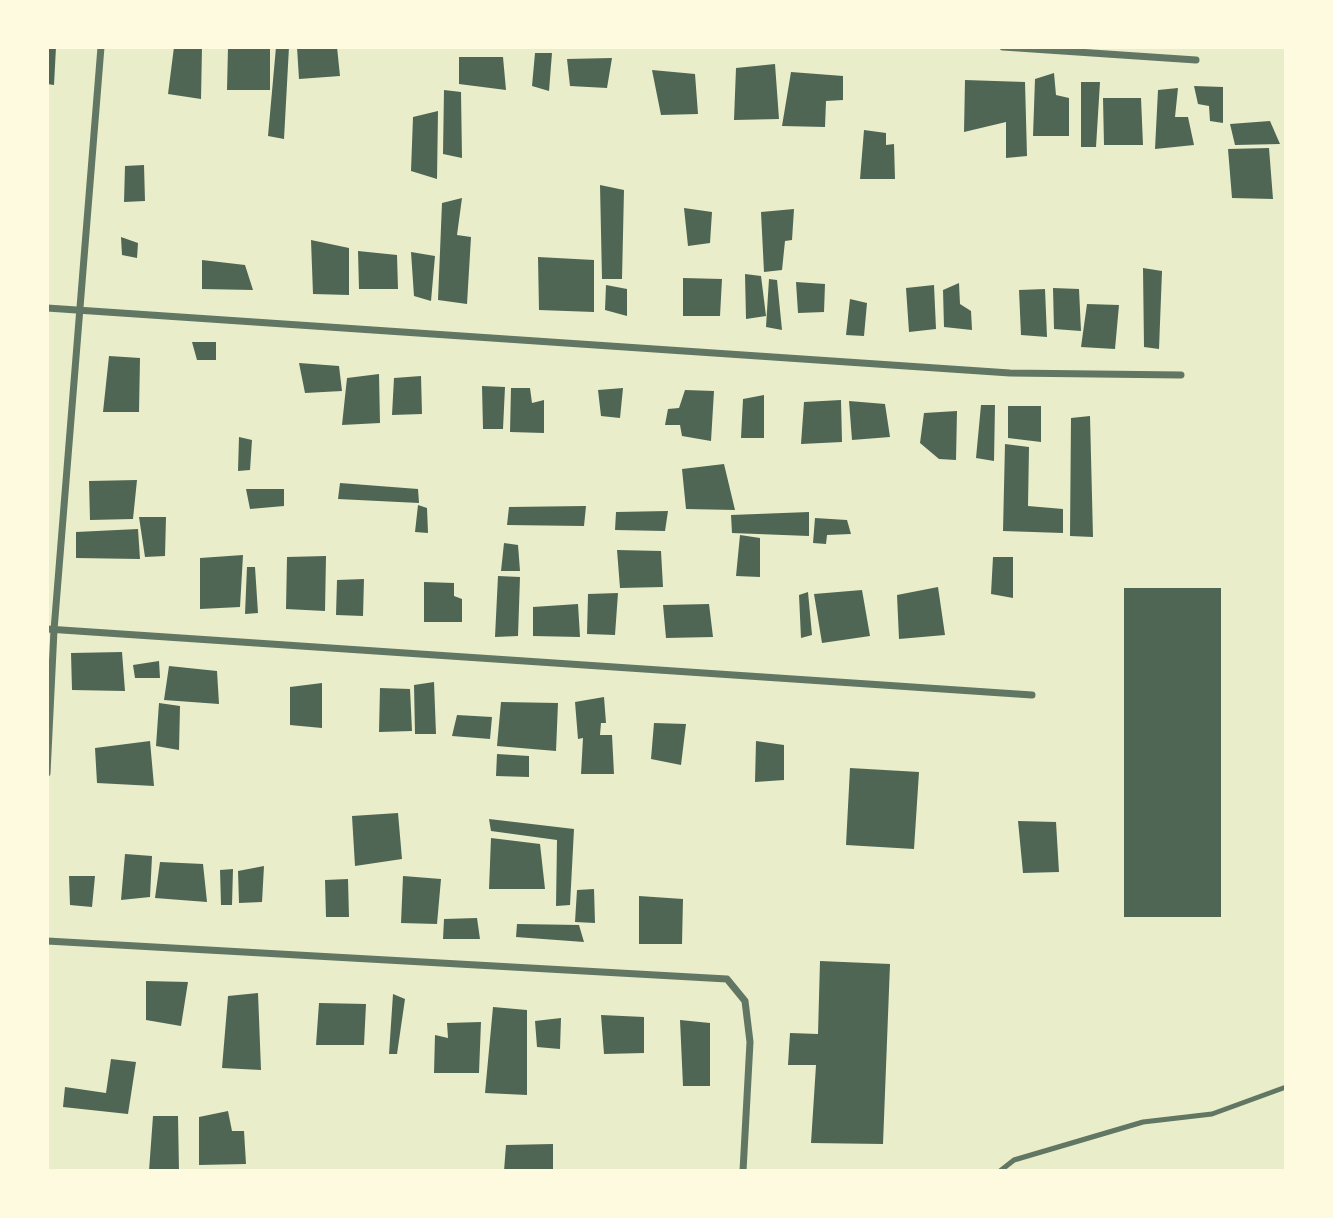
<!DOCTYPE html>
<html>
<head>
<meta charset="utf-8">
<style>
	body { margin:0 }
	#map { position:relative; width:1333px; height:1218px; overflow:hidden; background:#e9edc9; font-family:Commissioner,sans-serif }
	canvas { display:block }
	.frame { position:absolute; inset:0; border:49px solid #fefae0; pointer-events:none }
</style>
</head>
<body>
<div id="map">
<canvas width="1333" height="1218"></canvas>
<div class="frame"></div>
</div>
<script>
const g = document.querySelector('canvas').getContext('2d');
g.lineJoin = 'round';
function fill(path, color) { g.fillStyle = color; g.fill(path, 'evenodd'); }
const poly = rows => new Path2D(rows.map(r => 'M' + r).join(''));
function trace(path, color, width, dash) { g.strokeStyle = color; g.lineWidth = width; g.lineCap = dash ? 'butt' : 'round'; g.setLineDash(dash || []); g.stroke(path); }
fill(poly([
	[47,47,56,47,54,85,47,84],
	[174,47,202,47,201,99,168,94],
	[228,47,270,47,270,90,227,90],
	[276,47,289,47,284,139,268,136],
	[297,47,337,47,340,76,299,79],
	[535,53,552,53,549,91,532,86],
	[459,57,503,57,506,90,459,84],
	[612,58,607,88,570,86,567,59],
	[775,64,779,119,734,120,736,68],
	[652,70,695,74,698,114,661,115],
	[791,72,843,76,843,100,826,101,825,127,782,126],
	[1054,73,1056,95,1069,98,1069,136,1033,136,1035,79],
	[965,80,1025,82,1027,156,1006,158,1006,122,964,132],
	[1081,82,1100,82,1096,147,1081,147],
	[1194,86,1223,87,1223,123,1210,121,1209,106,1198,104],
	[1178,88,1175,117,1188,117,1194,145,1155,149,1158,90],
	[444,90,461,92,462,158,443,154],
	[1103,98,1141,98,1143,145,1104,145],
	[438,111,437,179,411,171,413,117],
	[1270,121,1280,144,1235,145,1230,124],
	[864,130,886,133,886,145,894,144,895,179,860,179],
	[1269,148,1273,199,1232,198,1228,149],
	[144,165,145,201,124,202,125,166],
	[600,185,624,190,622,279,602,279],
	[462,198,457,235,471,237,467,304,438,300,442,203],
	[684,208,712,212,710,243,688,246],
	[794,209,792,240,785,241,782,270,764,272,761,212],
	[121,237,138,243,137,258,122,255],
	[311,240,349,248,349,295,313,294],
	[358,251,397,255,398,289,359,289],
	[411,252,435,256,431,301,414,296],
	[538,257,594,260,594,312,539,310],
	[202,260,245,265,253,290,202,289],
	[1143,268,1162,271,1159,349,1144,347],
	[745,274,761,276,766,316,746,319],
	[683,278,722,279,720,316,683,316],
	[769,279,777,280,782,330,766,327],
	[796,282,825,284,824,312,798,313],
	[959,283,960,304,971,311,972,330,944,327,943,290],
	[606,285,627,289,627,316,605,310],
	[934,285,936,329,909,332,906,288],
	[1053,288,1079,289,1081,331,1054,329],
	[1045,289,1047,337,1021,335,1019,290],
	[850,299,867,303,864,336,846,335],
	[1087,304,1119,305,1115,349,1081,347],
	[192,342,216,342,216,360,197,360],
	[109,356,140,358,139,412,103,412],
	[299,363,339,366,342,391,305,393],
	[379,374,380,423,342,425,347,378],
	[421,376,422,414,392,415,394,378],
	[482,386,505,387,503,429,483,429],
	[511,388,530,388,532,403,544,400,544,433,510,432],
	[623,388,620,418,601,416,598,390],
	[685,390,714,391,711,441,682,436,680,425,665,425,668,409,679,408],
	[764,395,764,438,741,438,743,399],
	[841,400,842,442,801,444,804,402],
	[849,401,885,404,890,437,852,440],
	[981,405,995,405,994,461,976,458],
	[1008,406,1041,406,1041,442,1008,438],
	[957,411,956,460,939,459,920,443,924,413],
	[1090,416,1093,537,1070,536,1071,418],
	[239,437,252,440,250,470,238,471],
	[1005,444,1029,447,1028,506,1063,509,1063,533,1003,531],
	[724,464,735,510,686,509,682,469],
	[137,480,133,519,90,520,89,481],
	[340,483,418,489,419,503,338,499],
	[246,489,284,489,284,506,250,509],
	[418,505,427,508,428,533,415,532],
	[586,506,584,526,507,525,509,507],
	[668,511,665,531,615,530,616,512],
	[809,512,809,536,732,533,731,515],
	[139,517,166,517,165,556,145,557],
	[815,518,847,520,851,534,827,535,826,544,813,543],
	[138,529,140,559,76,558,76,532],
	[740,535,760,538,760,577,736,576],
	[504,543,518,545,520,571,501,571],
	[617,550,661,551,663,587,620,588],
	[243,555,240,607,200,609,200,558],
	[326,556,325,611,286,609,287,557],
	[993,557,1013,557,1013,598,991,594],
	[247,567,255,567,258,613,245,614],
	[498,576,520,577,518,636,495,637],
	[364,579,363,616,336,615,337,580],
	[424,582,454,583,454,596,462,599,462,622,424,622],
	[938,587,945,635,899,639,897,595],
	[1124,588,1221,588,1221,917,1124,917],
	[862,590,870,636,822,643,814,594],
	[808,592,812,635,801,638,799,595],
	[618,593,615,635,587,634,588,594],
	[578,604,580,637,533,636,533,607],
	[709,604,713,637,666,638,663,605],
	[122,652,125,691,72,690,71,653],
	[159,661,160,678,135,678,133,665],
	[169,666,217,671,219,704,164,700],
	[434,682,436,734,415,734,414,685],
	[322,683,322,728,290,725,290,687],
	[380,688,410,689,412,731,379,732],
	[604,697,606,723,601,723,600,735,612,735,614,774,581,774,583,738,578,739,575,702],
	[501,702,558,703,556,751,497,746],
	[159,703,180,706,179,750,156,746],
	[457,715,492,717,490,739,452,736],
	[654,723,686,724,681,765,651,759],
	[150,741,154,786,97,783,95,748],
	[756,741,784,745,784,780,755,782],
	[497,754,529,756,529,777,496,776],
	[850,768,919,772,914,849,846,845],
	[398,813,402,859,355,866,352,816],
	[489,819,574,829,570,905,556,906,557,840,491,831],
	[1018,821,1056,822,1059,872,1023,873],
	[491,838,540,844,545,889,489,889],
	[125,854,152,856,150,897,121,900],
	[160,862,203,864,207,902,155,898],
	[264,866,262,902,239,903,238,871],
	[233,869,232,905,221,905,220,870],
	[69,876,95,876,92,907,70,905],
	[403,876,441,879,437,924,401,923],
	[348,879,349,917,326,917,325,880],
	[594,889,595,923,575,922,577,890],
	[639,896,683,899,682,944,639,944],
	[477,918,480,939,443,939,444,919],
	[517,924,579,925,584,942,516,937],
	[820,961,890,964,883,1144,811,1143,816,1065,788,1065,790,1033,818,1034],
	[146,981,188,982,181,1026,146,1020],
	[258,993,261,1070,222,1068,228,996],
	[393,994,405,999,397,1054,389,1054],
	[319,1003,366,1004,364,1045,316,1045],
	[493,1007,527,1010,527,1095,485,1093],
	[601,1015,644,1017,644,1053,604,1054],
	[561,1018,560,1049,537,1047,535,1021],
	[680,1020,710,1023,710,1086,683,1086],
	[481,1022,479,1073,434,1073,435,1035,448,1038,447,1023],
	[111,1059,136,1062,128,1114,63,1107,65,1087,106,1093],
	[228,1111,232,1131,244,1131,246,1164,199,1165,199,1117],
	[153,1116,178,1116,179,1171,149,1171],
	[553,1144,553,1171,504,1171,506,1145]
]), '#4f6655');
trace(poly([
	[1000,1171,1014,1160,1143,1122,1212,1114,1286,1087]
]), '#617663', 5);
trace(poly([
	[1003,47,1196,60],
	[47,308,1010,373,1181,375],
	[47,629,1032,695],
	[47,773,54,630,101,47],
	[47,941,727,979,745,1001,750,1042,743,1171]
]), '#617663', 7);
</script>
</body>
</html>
